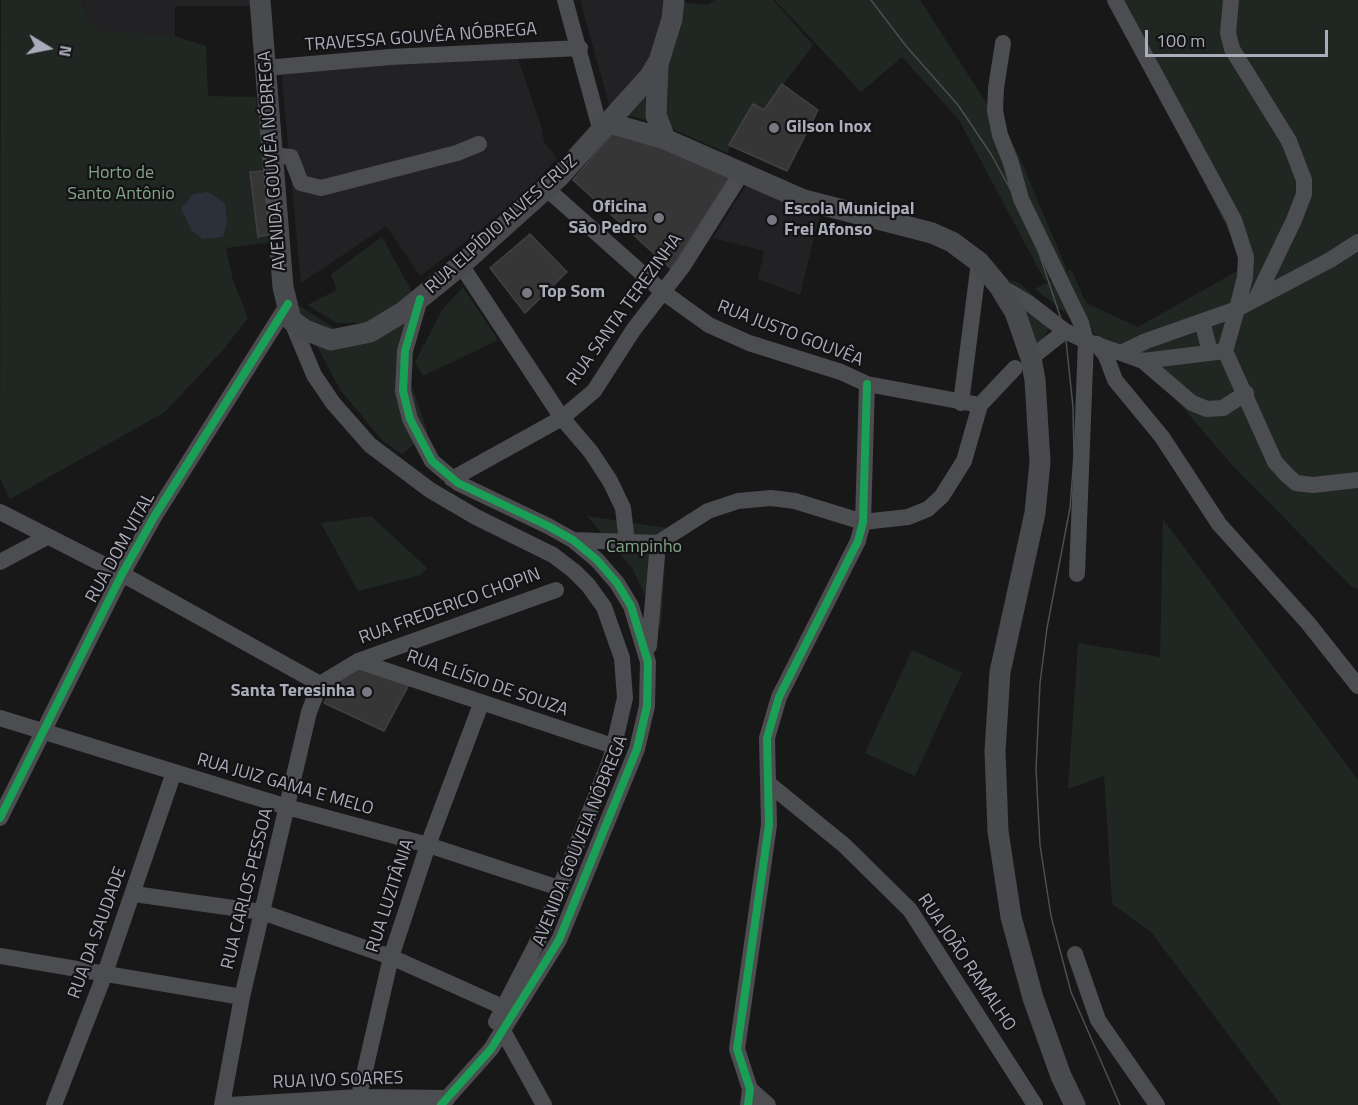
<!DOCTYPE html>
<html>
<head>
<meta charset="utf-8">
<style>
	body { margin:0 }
	#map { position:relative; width:1358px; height:1105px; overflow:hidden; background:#181818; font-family:"Titillium Web",sans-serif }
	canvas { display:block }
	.north { position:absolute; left:18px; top:18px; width:60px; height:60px; -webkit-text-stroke:4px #131214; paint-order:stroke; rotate:100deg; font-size:16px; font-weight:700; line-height:24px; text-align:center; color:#aaacb9 }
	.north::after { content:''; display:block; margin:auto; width:21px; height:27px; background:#aaacb9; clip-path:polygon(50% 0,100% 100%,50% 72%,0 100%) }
	.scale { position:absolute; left:1145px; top:30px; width:183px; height:27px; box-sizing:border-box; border:3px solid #aaacb9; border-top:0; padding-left:8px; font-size:18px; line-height:21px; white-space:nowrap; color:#aaacb9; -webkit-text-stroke:4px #131214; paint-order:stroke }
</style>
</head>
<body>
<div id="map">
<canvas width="1358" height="1105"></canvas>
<div class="north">N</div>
<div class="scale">100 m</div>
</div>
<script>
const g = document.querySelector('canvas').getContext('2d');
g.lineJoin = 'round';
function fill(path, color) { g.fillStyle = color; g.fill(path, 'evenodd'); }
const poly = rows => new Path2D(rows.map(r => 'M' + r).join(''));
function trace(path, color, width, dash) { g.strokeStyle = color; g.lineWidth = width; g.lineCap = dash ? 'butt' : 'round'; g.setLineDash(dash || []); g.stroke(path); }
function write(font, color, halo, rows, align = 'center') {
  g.font = font + ' "Titillium Web",sans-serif'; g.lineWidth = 4.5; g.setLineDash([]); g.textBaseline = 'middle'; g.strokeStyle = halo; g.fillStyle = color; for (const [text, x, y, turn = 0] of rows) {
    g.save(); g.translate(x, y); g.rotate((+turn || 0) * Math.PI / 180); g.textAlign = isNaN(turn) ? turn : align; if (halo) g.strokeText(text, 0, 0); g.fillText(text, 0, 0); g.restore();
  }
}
fill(poly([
	[82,0,250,0,250,6,175,6,175,36,100,33,83,9],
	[580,0,678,0,668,46,610,108],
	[512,42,541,125,544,142,557,158,533,185,478,232,420,276,386,226,301,283,280,60],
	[750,179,823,202,800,295,758,279,764,251,713,238]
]), '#222224');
fill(poly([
	[1,0,82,0,83,9,98,30,175,36,206,46,208,96,256,97,272,242,226,248,233,280,248,318,223,350,165,412,10,499,0,479],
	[715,0,773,0,813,45,764,110,753,104,727,153,668,127,617,112,660,66,678,2,707,5],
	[775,0,920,0,1016,149,1067,270,1045,281,959,120,902,57,861,92],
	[1113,0,1358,0,1358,589,1352,587,1234,467,1133,350,1099,344,1087,319,1074,320,1035,289,1071,269,1086,303,1138,327,1246,266],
	[382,237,412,292,370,323,337,323,307,305,337,290,331,274],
	[1008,280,1017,282,1028,290,1059,324,1049,329,1036,349,1022,302],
	[463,287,498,340,423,376,415,362,442,310],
	[423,296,411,350,411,383,428,433,402,454,383,441,341,391,293,302,341,332,367,328],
	[371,516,427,568,421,575,358,591,321,523],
	[587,516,667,528,661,628,632,568],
	[1163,519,1358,780,1358,1105,1281,1105,1151,932,1112,904,1104,776,1068,789,1078,643,1160,657],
	[912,650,962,673,915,776,865,753]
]), '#202722');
fill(poly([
	[208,192,225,203,227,222,223,237,203,239,192,231,181,209,193,194]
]), '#2b313a');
const building = poly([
	[782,84,818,110,787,171,729,145,753,104,764,110,782,84],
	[619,126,734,170,671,269,573,180,619,126],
	[264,171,271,234,258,237,250,172,264,171],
	[530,234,567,272,525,313,490,268,530,234],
	[364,664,411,681,384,731,324,703,335,681,364,664]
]);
fill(building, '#363637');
trace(building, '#414144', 1.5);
trace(poly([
	[565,0,601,132],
	[1231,0,1228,33,1232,49,1289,141,1304,180,1304,194,1294,220,1256,299],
	[1003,43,996,88,995,111,1000,135,1011,163,1021,199,1081,323,1086,341,1077,574],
	[265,68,390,57,580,48],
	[271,155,291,157,301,183,321,188,457,153,479,144],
	[547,189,663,292,709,325,749,343,841,372,867,384,980,405],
	[461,265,562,418,591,452,610,481,623,508,627,542],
	[999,286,1030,304,1065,331,1086,341,1121,353,1146,341,1237,309,1245,277,1246,257,1234,220,1115,0],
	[420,299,405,351,403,391,410,419,432,461,458,483,548,526,573,540,597,560,617,583,631,606,648,662,647,706,637,749,559,940,491,1049,441,1105],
	[291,320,314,375,333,403,370,445,430,490,476,517,553,555,574,571,588,585,604,607,622,658,625,698,611,758,542,933,496,1022],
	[1202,321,1210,352],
	[1097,344,1106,356,1115,380,1162,437,1219,524,1308,623,1358,686],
	[1225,351,1237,309,1330,260,1358,242],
	[1121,353,1143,361,1225,351,1275,462,1287,475,1296,483,1313,485,1358,480],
	[1031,358,1065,331],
	[1143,361,1192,403,1207,409,1223,408,1246,393],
	[961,403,979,262],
	[452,479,562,418,594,391,634,329,683,266,741,174],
	[0,512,122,574,320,684],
	[573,540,658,543,708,511,738,501,771,498,795,501,863,522,908,517,928,509,942,496,964,461,980,405,1015,368],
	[0,562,47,537],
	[649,646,658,543],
	[358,661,604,743],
	[320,684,358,661,556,590],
	[0,718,287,807,428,845,559,888],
	[769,784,844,845,910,910,1035,1105],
	[0,818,122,574,154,517,288,304],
	[134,894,262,912,391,957,505,1008],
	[1075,954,1098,1020,1157,1105],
	[0,956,242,997],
	[503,1031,544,1105],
	[750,1089,768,1105],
	[54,1105,104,976,174,772],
	[222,1105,242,997,309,712,320,684],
	[230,1105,359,1097,448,1098],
	[357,1105,391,957,428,845,481,704],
	[748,1105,750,1089,737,1049,769,825,767,738,779,697,858,541,863,522,867,384]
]), '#4c4d51', 16);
trace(poly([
	[260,0,283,287,291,320,305,330,331,340,370,332,403,312,461,265,559,177,650,76,659,61,672,19,674,0],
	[658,66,656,115,665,139],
	[609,123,665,139,804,200,932,233,952,242,979,262,999,286,1015,312,1031,358,1035,380,1040,462,1035,513,1000,672,995,751,998,831,1011,917,1033,998,1061,1076,1075,1105]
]), '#494a4d', 21);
trace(poly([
	[871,0,906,46,958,105,991,154,1029,223,1065,331,1073,407,1074,456,1070,508,1047,628,1040,683,1036,769,1040,845,1051,916,1071,992,1120,1105]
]), '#4c4e50', 1.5);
trace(poly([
	[420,299,405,351,403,391,410,419,432,461,458,483,548,526,573,540,597,560,617,583,631,606,648,662,647,706,637,749,559,940,491,1049,441,1105],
	[0,818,122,574,154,517,288,304],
	[748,1105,750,1089,737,1049,769,825,767,738,779,697,858,541,863,522,867,384]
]), '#1a9f57', 8);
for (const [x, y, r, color] of [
	[774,128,6,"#777881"],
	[659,218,6,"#777881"],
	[772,220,6,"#777881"],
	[527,293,6,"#777881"],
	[367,692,6,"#777881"]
]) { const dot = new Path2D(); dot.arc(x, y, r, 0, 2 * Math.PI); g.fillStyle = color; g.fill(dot); trace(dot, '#131214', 2); }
write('18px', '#aaacb9', '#131214', [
	["TRAVESSA GOUVÊA NÓBREGA",421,38,-4],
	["AVENIDA GOUVÊA NÓBREGA",273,161,-94],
	["RUA ELPÍDIO ALVES CRUZ",502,225,-42],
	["RUA SANTA TEREZINHA",625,310,-54],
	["RUA JUSTO GOUVÊA",790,334,21],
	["RUA DOM VITAL",121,548,-61],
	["RUA FREDERICO CHOPIN",450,607,-20],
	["RUA ELÍSIO DE SOUZA",487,684,19],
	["RUA JUIZ GAMA E MELO",285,785,16],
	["AVENIDA GOUVEIA NÓBREGA",581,841,-68],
	["RUA CARLOS PESSOA",248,889,-76],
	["RUA LUZITÂNIA",391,896,-72],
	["RUA DA SAUDADE",98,933,-70],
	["RUA JOÃO RAMALHO",966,963,56],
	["RUA IVO SOARES",338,1081,-2]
]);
write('bold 18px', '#aaacb9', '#131214', [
	["Gilson Inox",786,128],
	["Oficina",647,208,"right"],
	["São Pedro",647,229,"right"],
	["Escola Municipal",784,210],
	["Frei Afonso",784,231],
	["Top Som",539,293],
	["Santa Teresinha",355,692,"right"]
], 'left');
write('18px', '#81a487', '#131214', [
	["Horto de",121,174],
	["Santo Antônio",121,195],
	["Campinho",644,548]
]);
</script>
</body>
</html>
